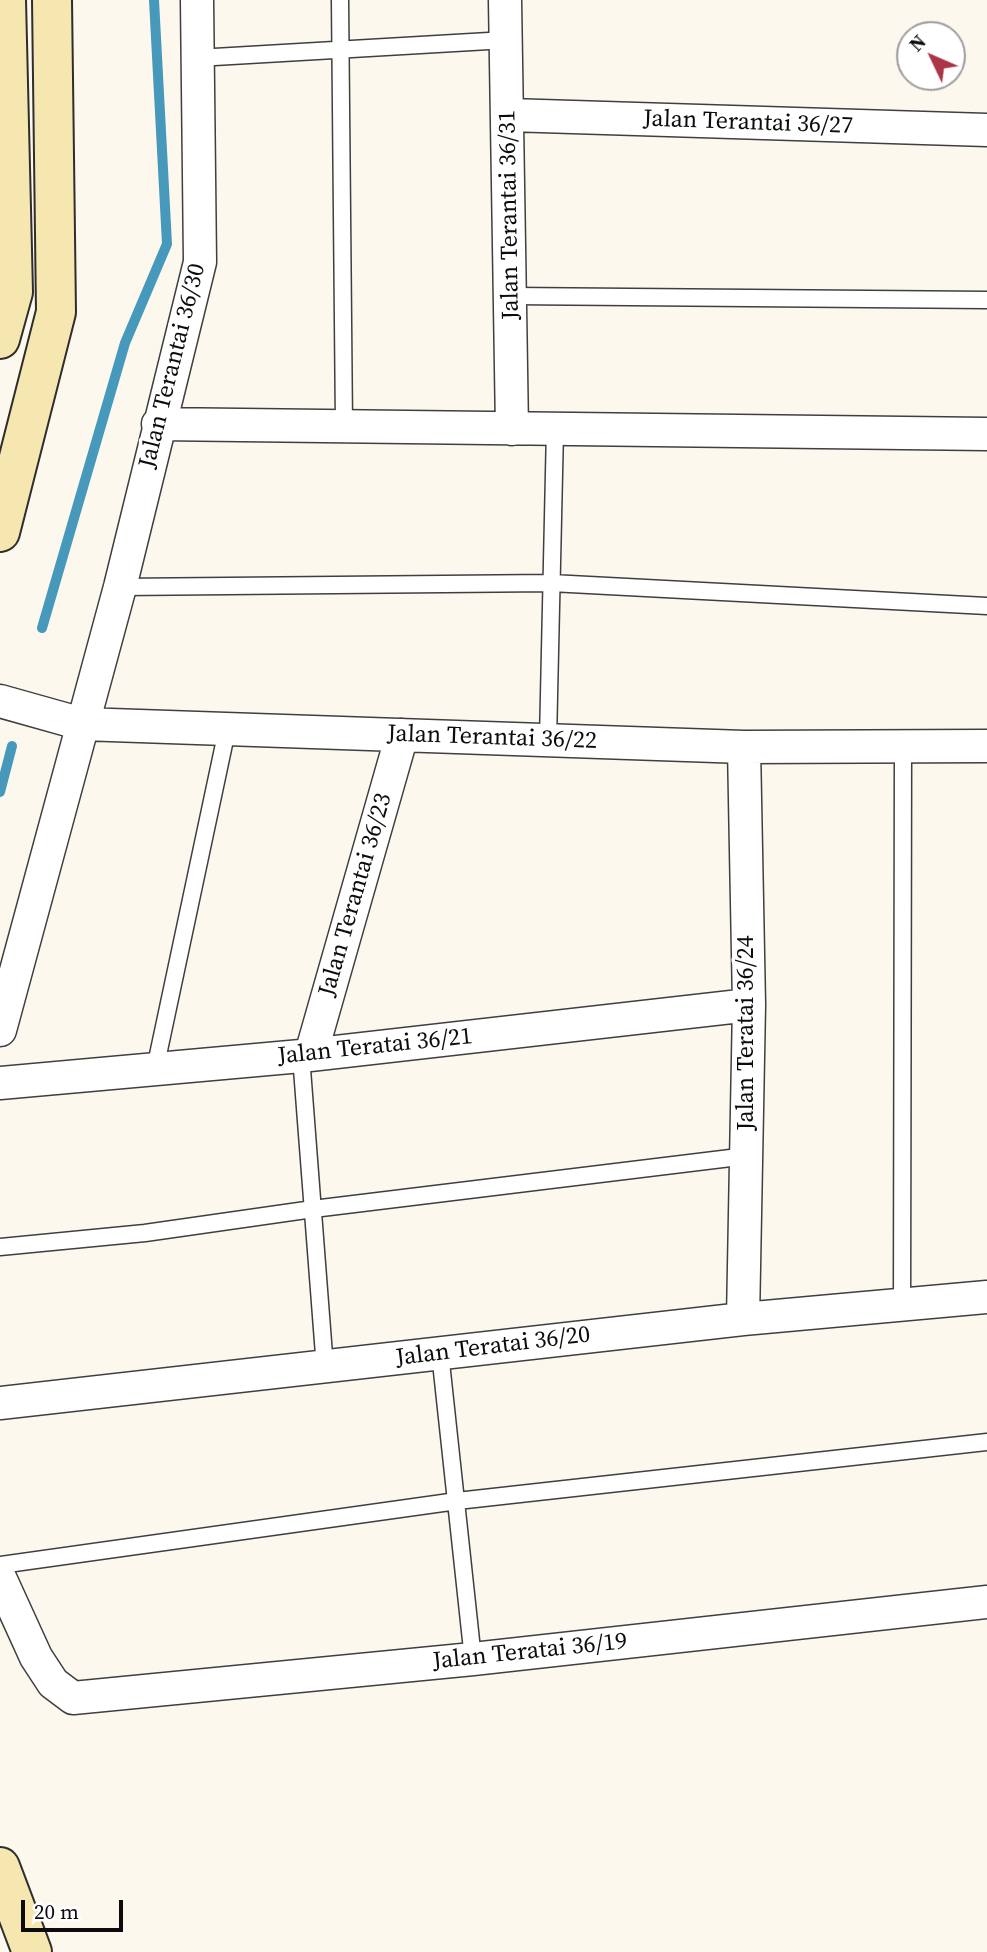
<!DOCTYPE html>
<html>
<head>
<meta charset="utf-8">
<style>
	body { margin:0 }
	#map { position:relative; width:987px; height:1952px; overflow:hidden; background:#fdf8ed; font-family:"Source Serif 4",serif }
	canvas { display:block }
	.north { position:absolute; left:896px; top:21px; width:70px; height:70px; box-sizing:border-box; background:#fff; border:2px solid #9e9e9e; border-radius:50%; rotate:314deg; font-size:19px; font-weight:700; line-height:28px; text-align:center; color:#0c0c0c }
	.north::after { content:''; display:block; margin:auto; width:24px; height:32px; background:#ab3546; clip-path:polygon(50% 0,100% 100%,50% 72%,0 100%) }
	.scale { position:absolute; left:21px; top:1900px; width:102px; height:32px; box-sizing:border-box; border:4px solid #0c0c0c; border-top:0; padding-left:9px; font-size:21px; line-height:24px; white-space:nowrap; color:#0c0c0c; -webkit-text-stroke:5px #fff; paint-order:stroke }
</style>
</head>
<body>
<div id="map">
<canvas width="987" height="1952"></canvas>
<div class="north">N</div>
<div class="scale">20 m</div>
</div>
<script>
const g = document.querySelector('canvas').getContext('2d');
g.lineJoin = 'round';
const poly = rows => new Path2D(rows.map(r => 'M' + r).join(''));
function trace(path, color, width, dash) { g.strokeStyle = color; g.lineWidth = width; g.lineCap = dash ? 'butt' : 'round'; g.setLineDash(dash || []); g.stroke(path); }
function write(font, color, halo, rows, align = 'center') {
  g.font = font + ' "Source Serif 4",serif'; g.lineWidth = 7; g.setLineDash([]); g.textBaseline = 'middle'; g.strokeStyle = halo; g.fillStyle = color; for (const [text, x, y, turn = 0] of rows) {
    g.save(); g.translate(x, y); g.rotate((+turn || 0) * Math.PI / 180); g.textAlign = isNaN(turn) ? turn : align; if (halo) g.strokeText(text, 0, 0); g.fillText(text, 0, 0); g.restore();
  }
}
trace(poly([
	[42,628,125,343,167,244,154,0],
	[0,792,12,746]
]), '#4799bc', 10);
const lane = poly([
	[340,0,344,427],
	[197,58,506,40],
	[511,296,987,300],
	[120,587,551,583,987,606],
	[548,740,555,429],
	[301,1056,325,1368],
	[155,1069,227,730],
	[0,1247,145,1233,313,1209,747,1156],
	[902,1307,903,746],
	[440,1353,473,1659],
	[0,1565,457,1501,987,1442]
]);
const street = poly([
	[505,0,512,429],
	[509,115,987,130],
	[158,424,987,434],
	[0,701,82,724,744,747,987,746],
	[0,1030,120,587,200,262,197,0],
	[311,1054,402,735],
	[0,1083,301,1056,749,1005],
	[743,1319,749,1005,744,747],
	[0,1403,743,1319,987,1297],
	[0,1578,36,1657,53,1683,73,1698,473,1659,987,1602]
]);
const secondary = poly([
	[0,339,13,292,6,0],
	[0,532,56,312,52,0],
	[0,1867,32,1952]
]);
trace(lane, '#3f3f3f', 19);
trace(street, '#3f3f3f', 35);
trace(secondary, '#2e2e2e', 42);
trace(lane, '#fff', 16);
trace(street, '#fff', 32);
trace(secondary, '#f5e7af', 38);
write('24px', '#0c0c0c', '#fff', [
	["Jalan Terantai 36/27",748,123,2],
	["Jalan Terantai 36/31",510,215,-91],
	["Jalan Terantai 36/30",173,366,-76],
	["Jalan Terantai 36/22",492,738,2],
	["Jalan Terantai 36/23",356,895,-74],
	["Jalan Teratai 36/24",747,1033,-90],
	["Jalan Teratai 36/21",375,1047,-6],
	["Jalan Teratai 36/20",493,1347,-7],
	["Jalan Teratai 36/19",530,1652,-6]
]);
</script>
</body>
</html>
